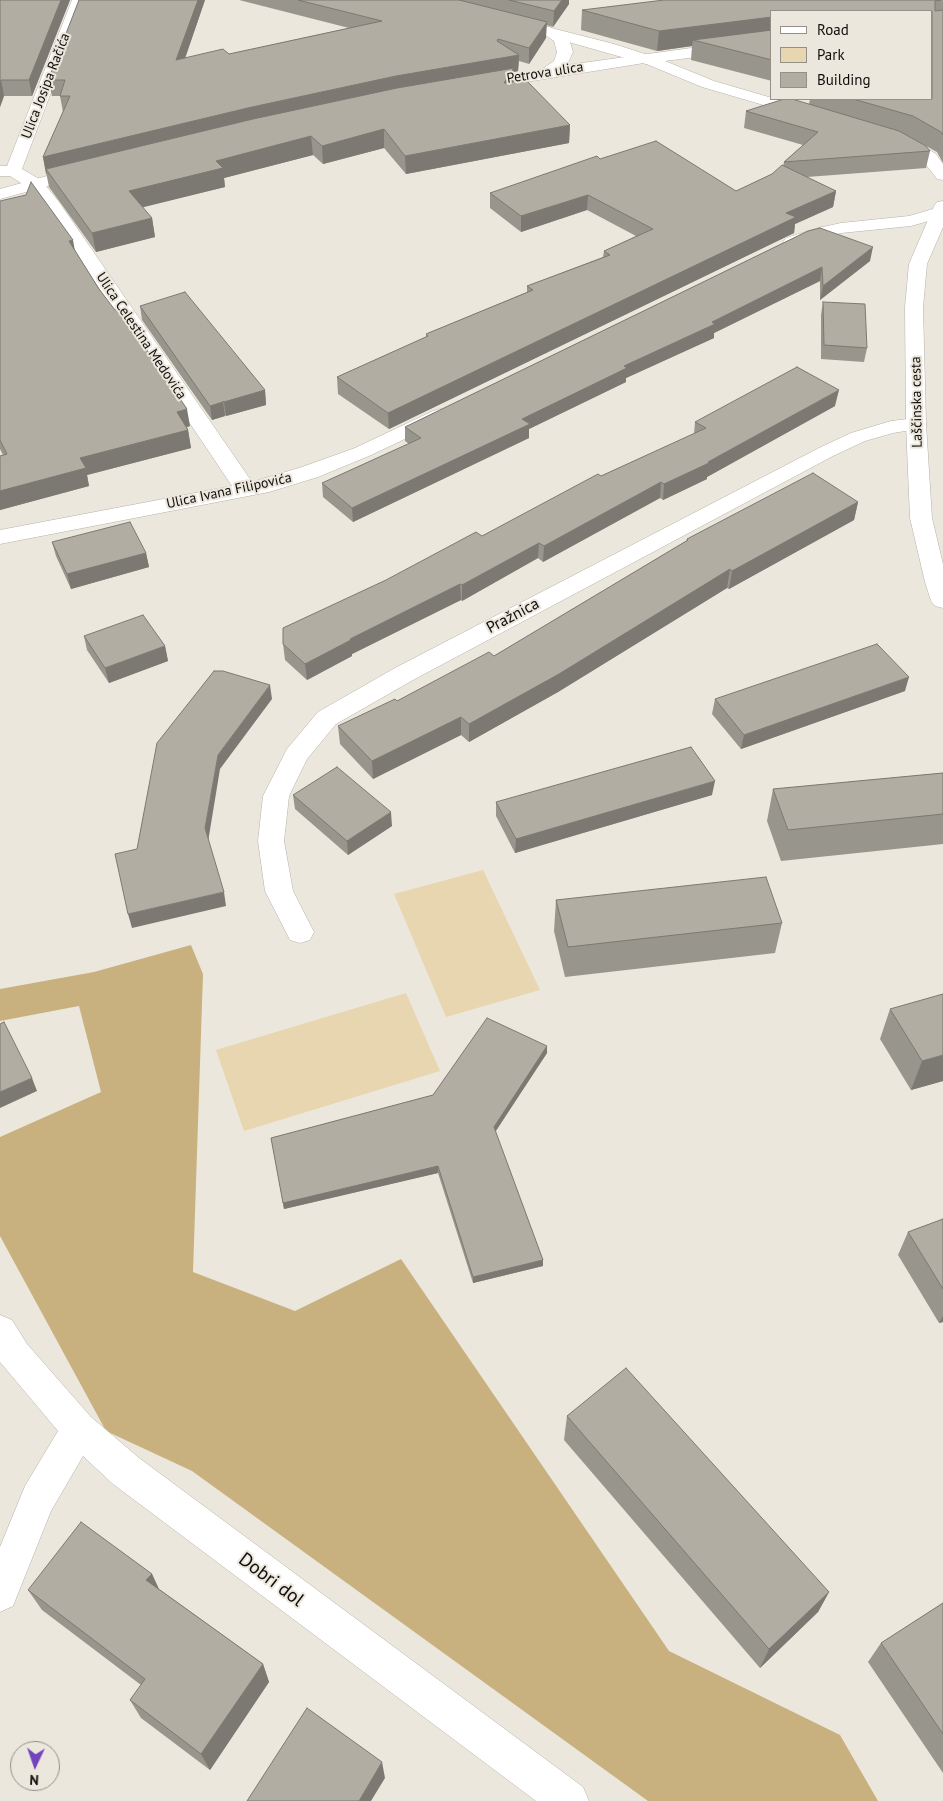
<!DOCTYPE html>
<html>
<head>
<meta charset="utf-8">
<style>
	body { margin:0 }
	#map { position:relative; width:943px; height:1801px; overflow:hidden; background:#ece7dd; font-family:"PT Sans",sans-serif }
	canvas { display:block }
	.legend { position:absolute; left:770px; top:10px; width:162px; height:90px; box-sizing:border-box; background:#ece7dd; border:1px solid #949089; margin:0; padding:6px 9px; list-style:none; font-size:15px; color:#0f0d0a }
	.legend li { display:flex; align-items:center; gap:10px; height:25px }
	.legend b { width:25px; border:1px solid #949089 }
	.north { position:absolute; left:10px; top:1741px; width:50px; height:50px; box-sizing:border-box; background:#ece7dd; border:1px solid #949089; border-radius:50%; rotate:183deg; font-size:14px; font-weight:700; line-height:20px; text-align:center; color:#0f0d0a }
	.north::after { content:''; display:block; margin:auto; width:18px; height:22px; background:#7245bd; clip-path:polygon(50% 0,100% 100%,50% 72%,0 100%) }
</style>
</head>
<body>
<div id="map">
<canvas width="943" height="1801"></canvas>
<ul class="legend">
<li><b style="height:6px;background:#fff"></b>Road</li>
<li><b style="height:14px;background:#e7d6af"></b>Park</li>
<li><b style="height:14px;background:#b1ada3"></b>Building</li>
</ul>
<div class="north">N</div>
</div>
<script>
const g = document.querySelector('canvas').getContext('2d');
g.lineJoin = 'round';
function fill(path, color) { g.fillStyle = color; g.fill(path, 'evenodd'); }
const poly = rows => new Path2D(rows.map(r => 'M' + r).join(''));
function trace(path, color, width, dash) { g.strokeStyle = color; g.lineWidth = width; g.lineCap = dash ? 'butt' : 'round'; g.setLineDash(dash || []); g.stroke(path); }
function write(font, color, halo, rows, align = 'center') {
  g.font = font + ' "PT Sans",sans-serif'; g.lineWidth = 4; g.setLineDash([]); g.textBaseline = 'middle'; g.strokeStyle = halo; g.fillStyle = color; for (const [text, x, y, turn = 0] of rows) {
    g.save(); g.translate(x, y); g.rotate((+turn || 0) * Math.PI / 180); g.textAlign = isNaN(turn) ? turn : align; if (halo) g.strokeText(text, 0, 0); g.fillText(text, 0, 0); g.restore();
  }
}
fill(poly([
	[483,870,540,990,446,1017,394,894],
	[406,993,440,1071,244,1131,216,1050]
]), '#e7d6af');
fill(poly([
	[191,945,203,974,193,1272,295,1311,401,1259,669,1651,840,1735,878,1801,648,1801,192,1471,106,1431,0,1236,0,1137,101,1092,79,1006,0,1021,0,989,94,972]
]), '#c8b17e');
const street = poly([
	[72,0,86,0,22,169,41,180,59,202,252,482,302,467,355,448,433,411,440,409,447,411,450,415,447,419,369,456,318,477,269,492,0,544,0,530,232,486,46,209,29,188,10,176,0,176,0,166,7,166,72,0],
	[528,22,614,44,651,56,654,59,651,62,646,64,523,29,521,26,523,23,528,22],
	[943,206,943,217,911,226,841,233,792,247,786,246,783,242,786,238,818,228,841,223,909,216,943,206],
	[916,418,923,420,926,424,923,428,893,433,865,441,833,456,413,680,336,724,307,759,289,796,284,841,293,891,314,932,310,940,300,943,290,940,265,891,258,841,263,796,287,749,318,712,395,668,819,448,851,433,891,421,916,418],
	[0,1315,12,1320,27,1344,91,1417,139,1458,583,1787,589,1801,536,1801,113,1484,83,1456,51,1511,13,1606,0,1612,0,1547,25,1486,58,1431,0,1362,0,1315]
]);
const secondary = poly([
	[549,27,566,36,569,39,573,52,567,65,772,37,772,47,665,61,714,81,813,110,815,113,813,116,807,118,801,116,702,87,644,63,476,90,470,88,468,85,470,82,541,70,554,61,557,52,554,41,541,32,544,29,549,27],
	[896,136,918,143,936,154,943,164,943,180,937,179,924,162,906,151,890,145,888,141,890,137,896,136],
	[83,166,89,167,92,171,89,175,0,199,0,189,83,166],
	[943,201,943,227,927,264,923,307,926,424,932,518,943,564,943,608,935,606,931,601,925,582,910,518,906,424,905,307,909,264,934,206,937,202,943,201]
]);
trace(street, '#b6b1a8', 1);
trace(secondary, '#b6b1a8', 1);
fill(street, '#fff');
fill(secondary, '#fff');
fill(poly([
	[0,0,70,0,32,96,4,96,0,107],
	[205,0,185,58,229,54,349,28,239,0,569,0,569,4,553,27,546,25,546,38,529,64,519,61,518,71,514,72,514,82,570,125,569,143,406,174,384,148,323,164,313,155,224,178,225,187,142,207,152,218,155,237,96,252,49,187,43,157,63,112,60,96,52,96,48,80],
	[943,0,943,163,937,152,908,136,930,151,926,168,807,177,836,191,833,207,795,224,794,233,389,429,338,394,337,377,426,337,426,334,527,292,527,286,603,257,604,251,636,236,587,210,521,232,490,208,490,193,600,159,736,191,772,174,783,166,784,162,803,145,744,128,746,111,809,104,810,99,932,99,772,11,772,81,691,60,692,46,657,51,581,30,582,10],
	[0,201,74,249,99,289,190,426,187,427,188,430,191,448,87,475,89,486,0,510,0,456,3,455,0,449],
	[808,231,870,261,820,300,820,281,714,333,714,338,626,378,626,382,529,429,529,438,353,522,323,497,322,483,409,444,405,441,405,427],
	[823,302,867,348,864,362,821,359,821,315],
	[140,306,265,390,266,405,226,416,225,415,225,416,212,420,142,320],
	[835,406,707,477,707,479,663,500,660,498,543,562,538,558,462,601,461,600,352,654,352,656,307,680,285,660,283,644,482,536,601,476,694,434,695,422],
	[858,502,854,520,729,589,727,588,558,692,469,742,461,735,373,779,340,744,338,726,397,701,494,656,686,541,687,539],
	[52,542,146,553,149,567,71,589,56,556],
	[84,636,165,646,168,661,109,683,87,650],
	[905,691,741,749,712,714,715,699],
	[943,773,943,844,781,861,767,821,773,789],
	[293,795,392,826,348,855,295,809],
	[712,795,515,853,496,816,496,802],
	[556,900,782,923,775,953,565,977,554,931],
	[890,1009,943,1081,911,1090,880,1039],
	[547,1046,547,1053,495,1131,543,1260,543,1266,473,1283,438,1173,284,1209,271,1138,433,1095],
	[943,1219,943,1322,939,1323,898,1255,908,1232],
	[567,1416,829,1592,818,1612,760,1668,564,1440],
	[152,1574,159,1589,263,1664,269,1682,210,1770,141,1718,130,1700,141,1685,42,1610,28,1590],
	[943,1603,943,1773,868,1662,881,1643]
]), '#98958c');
fill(poly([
	[61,0,70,0,32,96,29,80],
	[198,0,205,0,179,76,176,60],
	[562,0,569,0,569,4,553,27,554,11],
	[772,17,772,36,693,40,692,46,657,51,659,31],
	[547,22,546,38,529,64,529,48],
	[519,55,518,71,514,72,514,86,46,169,47,174,46,174,43,157,252,107,396,76],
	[1,80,4,96,0,107,0,82],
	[570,125,569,143,406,174,405,156],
	[384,129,384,148,323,164,322,146],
	[311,136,313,155,224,178,225,187,132,210,129,191,216,161],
	[836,191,833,207,795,224,794,233,389,429,388,413,786,213],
	[588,195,587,210,521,232,521,216],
	[152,218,155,237,96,252,92,233],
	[73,240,76,257,69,241],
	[873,247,870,261,820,300,823,286],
	[822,267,820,281,714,333,714,338,626,378,626,382,529,429,529,438,353,522,352,508,624,366],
	[265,390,266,405,226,416,224,402],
	[839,390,835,406,707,477,707,479,663,500,664,484,708,462],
	[223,402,225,416,212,420,210,406],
	[187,409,190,426,180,429,177,412],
	[188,430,191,448,87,475,89,486,0,510,0,491,80,458],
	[661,482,660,498,543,562,544,546],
	[858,502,854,520,729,589,732,571],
	[539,543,538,558,462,601,462,585],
	[146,553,149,567,71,589,67,574],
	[730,569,727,588,558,692,469,742,469,724],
	[460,584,461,600,352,654,352,656,307,680,305,664,350,639],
	[165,646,168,661,109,683,105,668],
	[909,677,905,691,741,749,744,735],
	[270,685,272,699,220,769,208,842,205,828,218,755],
	[461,717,461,735,373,779,372,761],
	[715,781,712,795,515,853,516,839],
	[391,812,392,826,348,855,347,841],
	[224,892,226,906,132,928,128,914],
	[547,1046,547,1053,494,1134,494,1127],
	[943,1055,943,1081,911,1090,922,1061],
	[32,1078,37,1091,0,1108,0,1092],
	[438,1166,438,1173,284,1209,283,1203],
	[543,1260,543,1266,473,1283,473,1277],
	[943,1316,943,1322,939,1323],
	[152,1574,161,1594,146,1580],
	[829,1592,818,1612,760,1668,769,1649],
	[263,1664,269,1682,210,1770,201,1754],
	[382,1762,385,1778,371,1801,359,1801]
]), '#7c7972');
const building = poly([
	[0,0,61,0,29,80,1,80,0,82,0,0],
	[79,0,198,0,176,60,223,49,229,54,382,21,298,0,459,0,547,22,529,48,498,39,497,41,519,55,396,76,252,107,43,157,70,96,60,96,65,80,48,80,79,0],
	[509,0,562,0,554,11,509,0],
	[664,0,941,0,935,1,935,11,943,10,943,135,941,132,913,116,853,99,932,99,932,11,772,11,772,17,659,31,582,10,664,0],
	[772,30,772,60,693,40,772,30],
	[514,68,504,83,526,80,570,125,405,156,384,129,322,146,311,136,216,161,223,168,129,191,152,218,92,233,46,169,253,119,397,88,514,68],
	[784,99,792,99,899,131,926,146,930,151,784,162,818,132,746,111,784,99],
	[656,141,736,191,772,174,782,165,836,191,786,213,796,217,388,413,337,377,428,336,426,334,533,290,527,286,610,255,604,251,653,229,588,195,521,216,490,193,597,156,600,159,656,141],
	[31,182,73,240,69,241,99,289,115,310,119,309,187,409,177,412,188,430,80,458,86,468,0,491,0,456,7,454,0,440,0,201,26,195,31,182],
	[820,228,873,247,823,286,822,267,712,322,715,324,624,366,627,368,522,419,530,424,352,508,322,483,421,438,405,427,808,231,820,228],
	[185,292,265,390,224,402,223,401,223,402,210,406,140,306,185,292],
	[823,302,865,304,867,348,824,345,823,302],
	[797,367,839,390,708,462,709,463,664,484,661,482,544,546,539,543,462,585,460,584,350,639,351,640,305,664,283,644,283,628,386,580,476,532,482,536,598,474,601,476,706,428,695,422,797,367],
	[813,473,858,502,732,571,730,569,559,674,469,724,461,717,372,761,338,726,395,699,397,701,489,652,494,656,688,540,687,539,813,473],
	[130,522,146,553,67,574,52,542,130,522],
	[143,615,165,646,105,668,84,636,143,615],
	[877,644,909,677,744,735,715,699,877,644],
	[214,671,223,671,270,685,218,755,205,828,224,892,128,914,115,854,137,849,157,743,214,671],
	[691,747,715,781,516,839,496,802,691,747],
	[337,767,391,812,347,841,293,795,337,767],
	[943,773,943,814,788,830,773,789,943,773],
	[766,877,782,923,568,947,556,900,766,877],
	[943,994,943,1055,922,1061,890,1009,943,994],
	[487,1018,547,1046,494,1127,543,1260,473,1277,438,1166,283,1203,271,1138,433,1095,487,1018],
	[4,1022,32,1078,0,1092,0,1024,4,1022],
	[943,1219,943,1289,908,1232,943,1219],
	[626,1368,829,1592,769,1649,567,1416,626,1368],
	[81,1522,152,1574,146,1580,263,1664,201,1754,130,1700,145,1679,28,1590,81,1522],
	[943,1603,943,1734,881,1643,943,1603],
	[307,1708,382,1762,359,1801,247,1801,307,1708]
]);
fill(building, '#b1ada3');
trace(building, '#7c7972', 1);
write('14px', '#0f0d0a', '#ece7dd', [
	["Petrova ulica",545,73,-9],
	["Ulica Josipa Račića",46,86,-69],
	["Ulica Celestina Medovića",141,336,56],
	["Laščinska cesta",917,402,-91],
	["Ulica Ivana Filipovića",229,491,-12]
]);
write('16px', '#0f0d0a', '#ece7dd', [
	["Pražnica",513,616,-28]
]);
write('19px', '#0f0d0a', '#ece7dd', [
	["Dobri dol",271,1580,37]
]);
</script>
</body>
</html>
